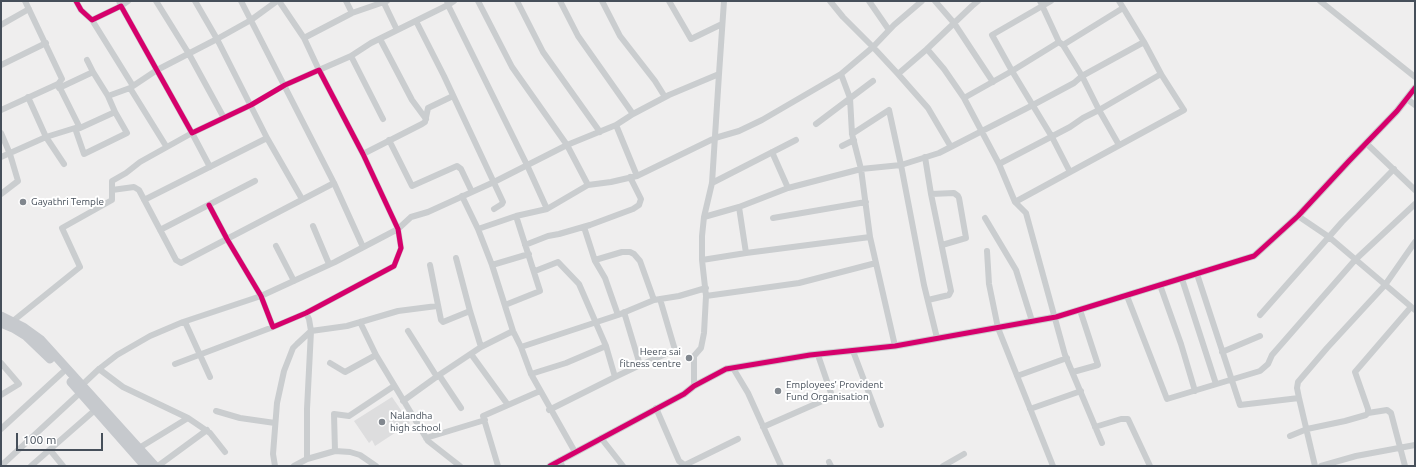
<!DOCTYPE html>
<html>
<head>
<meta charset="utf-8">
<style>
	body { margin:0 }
	#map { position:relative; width:1416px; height:467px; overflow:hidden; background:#efeeee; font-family:Ubuntu,sans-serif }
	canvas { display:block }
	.frame { position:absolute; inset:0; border:2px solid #464f5a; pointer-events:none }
	.scale { position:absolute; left:16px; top:433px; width:87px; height:18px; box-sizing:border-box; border:2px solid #464f5a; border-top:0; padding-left:5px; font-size:12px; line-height:14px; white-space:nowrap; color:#464f5a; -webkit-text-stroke:3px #fff; paint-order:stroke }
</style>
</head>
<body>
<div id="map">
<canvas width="1416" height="467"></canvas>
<div class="frame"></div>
<div class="scale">100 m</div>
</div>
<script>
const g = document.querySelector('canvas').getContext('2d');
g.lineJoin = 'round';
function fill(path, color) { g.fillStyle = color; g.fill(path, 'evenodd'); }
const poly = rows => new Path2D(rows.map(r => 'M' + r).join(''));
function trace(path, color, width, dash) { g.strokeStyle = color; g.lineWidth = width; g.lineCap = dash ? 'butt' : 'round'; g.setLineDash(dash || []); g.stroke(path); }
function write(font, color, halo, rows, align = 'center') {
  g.font = font + ' Ubuntu,sans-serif'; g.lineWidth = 4; g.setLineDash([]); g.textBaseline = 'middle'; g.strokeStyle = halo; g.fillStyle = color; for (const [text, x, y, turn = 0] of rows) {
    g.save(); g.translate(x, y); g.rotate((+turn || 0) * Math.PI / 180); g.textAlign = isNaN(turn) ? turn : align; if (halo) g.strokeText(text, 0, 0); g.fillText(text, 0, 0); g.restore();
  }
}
fill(poly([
	[392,397,410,423,375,446,372,440,369,443,354,421]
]), '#ddddde');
trace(poly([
	[76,1,81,10,92,20,121,6,192,133,251,105,285,85,319,70,363,154,398,229,401,248,394,266,306,313,273,327,261,296,227,239,209,205],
	[119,1,121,6,128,1],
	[156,1,189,54,224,118],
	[241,1,334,183,363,247],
	[279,1,304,38,352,13,346,1],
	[383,1,397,30],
	[454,1,448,5,527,165,547,209],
	[478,1,512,67,567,145,588,185],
	[517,1,543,52,600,132],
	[560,1,578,36,633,114,669,95,719,74,712,183,704,217,702,236,702,260,706,296,704,333,701,348,694,356,694,386],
	[602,1,620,36,655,81,665,97],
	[669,1,691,39,722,24],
	[869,1,889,30],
	[922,1,894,25,873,47,898,74,927,49,944,69,964,98,999,164,1015,202,1026,213,1065,355,1102,443],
	[935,1,954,23,993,82],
	[1040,1,1059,42,1063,45,1123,8],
	[1320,1,1415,77],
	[352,13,387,1],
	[92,20,133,86],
	[416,21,444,76,503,202,502,204,494,209],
	[1,25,29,9],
	[304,38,319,70,351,56,371,43,448,5,447,1],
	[380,39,412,100,426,119],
	[1059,42,1012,71,1052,137,1070,172],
	[1063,45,1082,76,1099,110,1119,145],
	[927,49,972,6,978,1],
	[351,56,383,119],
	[87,60,93,72,108,96],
	[1,65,46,43],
	[719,74,724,1],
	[841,74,850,98,852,134,861,169,870,237,895,346],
	[898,74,928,108,951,147],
	[58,84,80,128],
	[59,88,93,72],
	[130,88,166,146],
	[28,97,46,137,64,164],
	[964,98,1012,71,992,35,1051,1],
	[1407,99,1415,105],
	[1,110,58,84,62,79,25,1],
	[816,124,873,81],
	[616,125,637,176],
	[75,128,84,154,127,133,115,112],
	[1,133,10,154,18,181,1,194],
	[852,134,889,110,901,165,924,285,937,338],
	[267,138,302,199],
	[389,140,412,186,457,166,461,169,472,192],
	[1366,143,1415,190],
	[842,146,854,140],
	[772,152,788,188],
	[363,154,422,124,425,122,428,108,453,96],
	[1,157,46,137,75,128,80,128,115,112,108,96,130,88,157,70,217,39,251,20,277,1],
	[925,157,931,194,951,291,949,295,928,300],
	[999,164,1070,127,1083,118,1099,110,1161,74,1144,42],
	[712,183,796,140],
	[112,190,134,187,139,190,176,260,181,263,334,183],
	[931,194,954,193,958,196,959,198,966,238,942,245],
	[462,196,478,229,492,265,513,331,521,347,531,374,575,452],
	[144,200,267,138,217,39,195,1],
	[1015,202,1184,110,1161,74],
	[739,207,746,253],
	[1298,216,1329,237,1415,310],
	[704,217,739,207,788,188,861,169,901,165,939,153,1033,105,1074,83,1082,76,1144,42,1119,1],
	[773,218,866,202],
	[985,218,1016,270,1032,321],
	[313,226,329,264],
	[584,227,595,261,605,278,618,315],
	[478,229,516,216,547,209,588,185,611,182,637,176,715,138,739,131,762,120,841,74,873,47,843,17,830,1],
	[160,230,255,181],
	[525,245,548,236,559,234,590,225,633,209,639,205,641,199,630,177],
	[276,246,294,281],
	[987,251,989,284,998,328,1053,466],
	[456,258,470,311],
	[595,260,622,252,630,252,634,254,640,261,654,300],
	[702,260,746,253,870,237],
	[430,265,441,320,443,322,470,311,481,347],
	[492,265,529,254],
	[535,271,558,262,579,284,606,346,615,377,549,410],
	[1197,274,1240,405,1299,398,1315,466],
	[1182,279,1216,384],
	[1160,285,1181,344,1195,391],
	[706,296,799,283,876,263],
	[1127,296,1167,399,1260,371,1268,364,1272,355,1355,260,1415,204],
	[505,305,540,291,516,216],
	[624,312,640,365],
	[1260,315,1342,222,1394,169],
	[13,321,80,267,62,228,112,200,112,181,126,173,140,162,192,133,210,167],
	[185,322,210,377],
	[360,322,376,355],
	[408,331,437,377],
	[521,347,618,315,654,300,679,296,706,288],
	[853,351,881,425],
	[1222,352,1260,336],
	[471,354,508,405],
	[1,363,19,384,1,395],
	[330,363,345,372,376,355,428,441,460,466],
	[175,364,273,327],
	[733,368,748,393,781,466],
	[99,369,123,387,188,418,139,448],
	[1073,372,1098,365,1080,310],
	[531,374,566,363,606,346],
	[439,375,461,408],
	[1017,376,1067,358],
	[615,377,638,366,675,350,660,299],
	[80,387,99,369,117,355,150,336,183,322,261,296,335,262,398,229,411,217,428,212,494,182,567,145,616,125,633,114],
	[1299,398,1297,388,1298,382,1327,348,1385,285,1415,242],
	[403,401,439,375,481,347,513,331],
	[656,408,679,461,683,464,685,465,738,439],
	[1030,409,1081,391],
	[216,411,240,418,275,423],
	[1368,413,1387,410,1391,413,1405,466],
	[188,418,210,433,225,452],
	[763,427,829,398,831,393,818,355],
	[1095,427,1121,419,1128,419,1150,466],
	[1,429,63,372],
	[1290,436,1307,429,1345,421,1366,415,1368,413,1368,409,1355,372,1411,307],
	[426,438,485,420],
	[601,438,623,466],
	[50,450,63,466],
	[335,451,350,452,360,455,376,466],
	[307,459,335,451,334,414,349,416,394,386],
	[560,460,562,466],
	[829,462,831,466],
	[1,466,82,391],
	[31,466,95,410],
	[158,466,207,430],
	[275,466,273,454,277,403,284,371,293,348,297,344,311,331,347,326,398,311,437,306],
	[294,466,307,459,307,409,311,331,309,319,306,313],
	[498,466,483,416,540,391],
	[943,466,964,454],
	[1321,466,1356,456,1415,445]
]), '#cacdcf', 6);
trace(poly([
	[550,466,684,394,694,386,726,369,810,355,895,346,1056,317,1254,256,1298,216,1349,161,1397,111,1415,88]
]), '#cacdcf', 7);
trace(poly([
	[1,316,23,327,41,340,155,466],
	[1,323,13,328,26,336,50,359],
	[71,382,145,466]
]), '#c6c9cd', 9);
trace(poly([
	[76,1,81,10,92,20,121,6,192,133,251,105,285,85,319,70,363,154,398,229,401,248,394,266,306,313,273,327,261,296,227,239,209,205],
	[550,466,684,394,694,386,726,369,810,355,895,346,1056,317,1254,256,1298,216,1349,161,1397,111,1415,88]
]), '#d6006c', 5);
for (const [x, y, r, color] of [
	[23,202,4,"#81878e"],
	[689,358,4,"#81878e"],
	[778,391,4,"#81878e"],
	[382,422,4,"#81878e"]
]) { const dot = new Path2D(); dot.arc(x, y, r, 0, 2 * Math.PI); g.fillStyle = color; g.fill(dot); trace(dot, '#fff', 1.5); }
write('10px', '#464f5a', '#fff', [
	["Gayathri Temple",31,202],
	["Heera sai",681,352,"right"],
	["fitness centre",681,364,"right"],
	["Employees' Provident",786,385],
	["Fund Organisation",786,397],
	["Nalandha",390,416],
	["high school",390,428]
], 'left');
</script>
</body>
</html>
